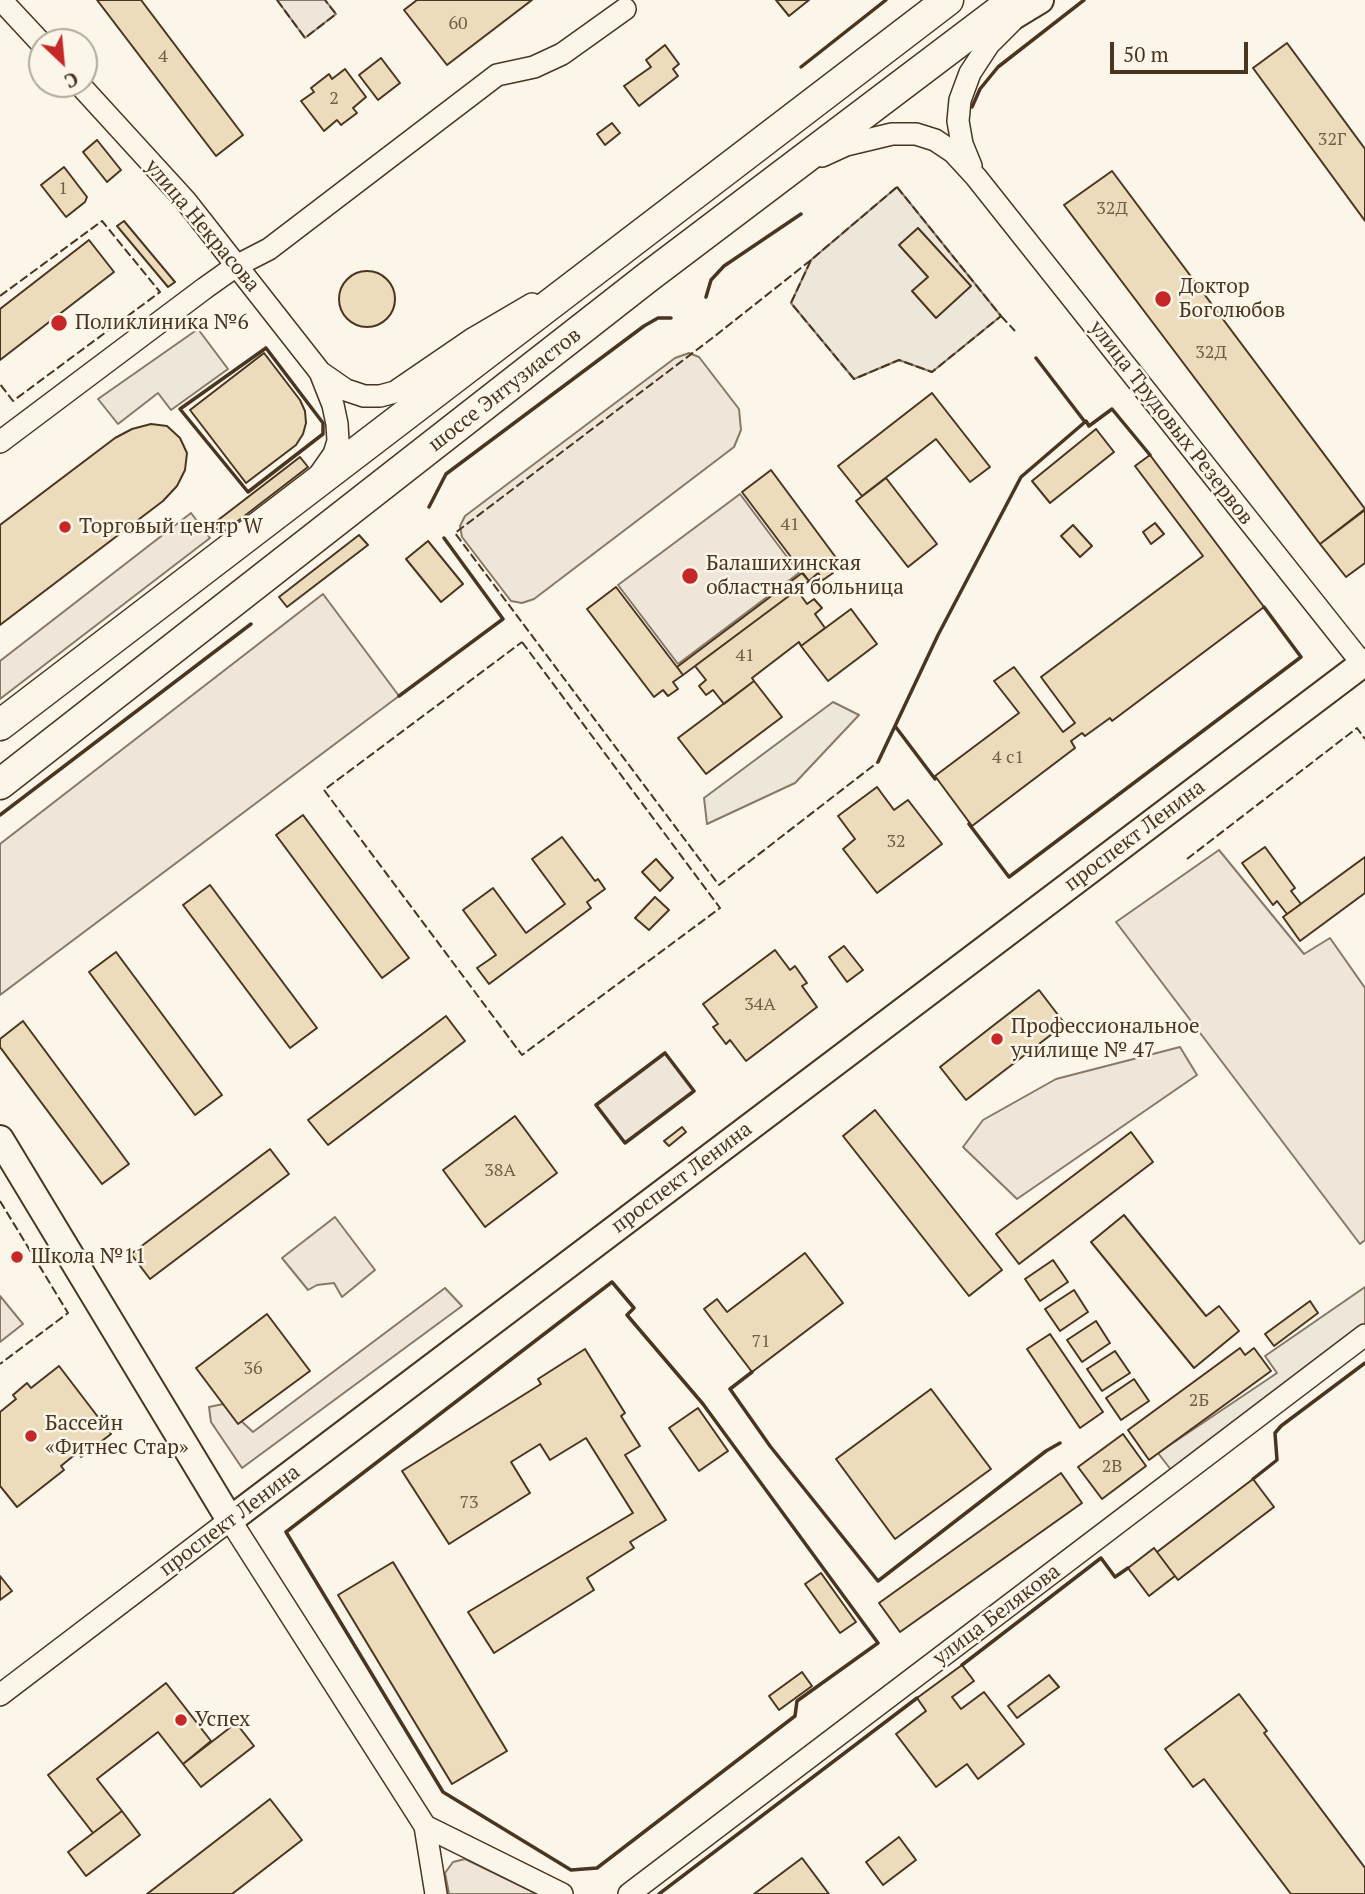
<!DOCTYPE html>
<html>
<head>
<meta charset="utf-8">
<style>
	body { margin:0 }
	#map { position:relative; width:1365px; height:1894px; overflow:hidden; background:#fbf6e9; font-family:"PT Serif",serif }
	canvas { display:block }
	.north { position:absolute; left:28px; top:28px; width:70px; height:70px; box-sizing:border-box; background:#fbf6e9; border:2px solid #b4a999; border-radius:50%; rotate:154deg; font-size:19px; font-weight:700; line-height:28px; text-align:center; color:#4a3520 }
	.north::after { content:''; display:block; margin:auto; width:24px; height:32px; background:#c62828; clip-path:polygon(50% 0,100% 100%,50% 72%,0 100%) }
	.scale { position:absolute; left:1110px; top:42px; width:138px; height:32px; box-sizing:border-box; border:4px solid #4a3520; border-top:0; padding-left:9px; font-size:21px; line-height:24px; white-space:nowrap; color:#4a3520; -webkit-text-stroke:5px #fbf6e9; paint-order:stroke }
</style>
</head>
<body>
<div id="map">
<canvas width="1365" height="1894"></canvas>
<div class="north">С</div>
<div class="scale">50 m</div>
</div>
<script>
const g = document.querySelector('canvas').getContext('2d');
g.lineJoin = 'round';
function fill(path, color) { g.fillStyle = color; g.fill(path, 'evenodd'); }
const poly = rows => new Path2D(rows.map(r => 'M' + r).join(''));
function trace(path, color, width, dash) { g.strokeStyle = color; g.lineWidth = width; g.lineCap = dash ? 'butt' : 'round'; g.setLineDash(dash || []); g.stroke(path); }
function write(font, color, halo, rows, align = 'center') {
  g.font = font + ' "PT Serif",serif'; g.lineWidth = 5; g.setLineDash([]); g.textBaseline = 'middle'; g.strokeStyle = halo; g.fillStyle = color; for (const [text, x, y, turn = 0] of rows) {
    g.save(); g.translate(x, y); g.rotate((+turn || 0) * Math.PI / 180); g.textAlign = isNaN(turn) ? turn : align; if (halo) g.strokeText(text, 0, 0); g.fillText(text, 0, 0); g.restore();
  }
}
const green = poly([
	[277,0,325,0,336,14,305,38,277,0],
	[689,353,699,357,739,409,741,430,734,447,534,599,522,603,511,601,462,537,460,526,465,516,675,358,689,353],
	[740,494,799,573,678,664,618,585,740,494],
	[191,513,210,538,0,699,0,661,191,513],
	[323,594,399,696,0,995,0,844,323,594],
	[1219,850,1304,954,1330,938,1365,988,1365,1240,1360,1244,1116,922,1219,850],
	[1180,1047,1197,1075,1017,1199,963,1147,983,1120,1056,1079,1180,1047],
	[665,1053,694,1091,625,1143,596,1105,665,1053],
	[335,1217,375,1270,342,1297,334,1283,317,1285,308,1290,282,1258,335,1217],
	[445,1288,462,1306,242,1468,211,1422,209,1407,223,1404,253,1432,445,1288],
	[0,1296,23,1324,0,1342,0,1296],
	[465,1859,537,1894,449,1894,445,1873,453,1862,465,1859]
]);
fill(green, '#ede6d9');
trace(green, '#887966', 2);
const parking = poly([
	[897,187,1001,316,932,372,899,360,854,379,791,303,811,260,897,187],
	[198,329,228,369,171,410,158,393,118,424,98,399,198,329],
	[833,702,859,715,795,783,707,824,704,798,833,702],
	[1365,1287,1365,1328,1175,1475,1158,1453,1277,1373,1265,1356,1365,1287]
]);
fill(parking, '#ede7d9');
trace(parking, '#887966', 2);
const building = poly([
	[97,0,141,0,243,135,216,156,97,0],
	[417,0,532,0,447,65,404,10,417,0],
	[776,0,809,0,789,16,776,0],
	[1287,43,1365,149,1365,221,1253,68,1287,43],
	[665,45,679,64,673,69,678,76,639,106,624,86,651,67,646,60,665,45],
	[381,58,400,83,378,100,359,75,381,58],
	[345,69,366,97,353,108,357,113,341,125,337,120,324,131,301,101,314,92,311,88,329,74,332,79,345,69],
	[612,123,620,133,605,145,597,134,612,123],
	[97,140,121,170,107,182,83,152,97,140],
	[64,167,87,197,85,202,66,217,41,185,64,167],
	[1112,171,1365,509,1320,544,1064,205,1112,171],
	[124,221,175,282,168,287,117,226,124,221],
	[918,228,971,286,936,318,912,291,928,277,899,245,918,228],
	[89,240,114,272,0,360,0,309,89,240],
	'339 299a28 28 0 1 1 56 0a28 28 0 1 1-56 0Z',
	[264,353,300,400,305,411,306,423,303,434,296,445,246,483,190,410,264,353],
	[932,393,990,467,970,482,936,439,862,496,838,466,932,393],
	[151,424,167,426,180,438,187,453,185,470,177,486,163,501,0,625,0,525,115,438,132,429,151,424],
	[1096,429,1114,452,1050,503,1032,481,1096,429],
	[1150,455,1264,607,1112,721,1110,718,1085,736,1082,733,1071,741,1075,748,972,826,935,776,1019,713,994,681,1014,667,1063,732,1075,723,1041,677,1203,556,1135,466,1150,455],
	[300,457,308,467,221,534,213,524,300,457],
	[771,470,837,559,828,566,833,573,823,580,818,573,809,581,742,492,771,470],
	[886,478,937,544,908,567,856,501,886,478],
	[1365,510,1365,563,1346,577,1320,544,1365,510],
	[1155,523,1164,534,1151,544,1143,532,1155,523],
	[1073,525,1092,546,1080,557,1061,536,1073,525],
	[359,535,368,545,287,607,279,597,359,535],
	[428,541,463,584,441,602,406,559,428,541],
	[802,573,809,581,683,675,677,667,802,573],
	[616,587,683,675,673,682,678,689,668,696,663,690,654,697,587,609,616,587],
	[797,590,807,604,814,599,822,608,815,614,825,628,801,646,799,642,752,678,754,681,724,704,713,690,706,695,699,686,706,680,695,666,797,590],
	[851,609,877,644,828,681,801,646,851,609],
	[754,681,782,717,706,774,678,738,754,681],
	[877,787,894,810,908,800,942,844,877,893,843,849,855,839,838,816,877,787],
	[303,815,409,958,382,978,276,835,303,815],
	[562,837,595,881,598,879,605,889,587,902,591,908,489,984,477,968,496,955,463,910,493,888,526,933,565,904,532,859,562,837],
	[1265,847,1295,888,1291,891,1301,904,1287,914,1277,901,1273,905,1242,863,1265,847],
	[1365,857,1365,893,1300,941,1283,917,1365,857],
	[656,859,673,878,660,891,642,872,656,859],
	[210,885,317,1028,290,1048,183,905,210,885],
	[655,897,669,910,649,930,635,918,655,897],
	[844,946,863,970,847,982,829,957,844,946],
	[775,950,790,970,795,966,807,983,802,986,817,1007,746,1061,730,1040,726,1044,713,1027,718,1024,703,1004,775,950],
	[116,952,222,1095,195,1115,89,972,116,952],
	[1039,990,1065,1024,966,1100,940,1067,1039,990],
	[446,1016,465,1041,328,1145,308,1120,446,1016],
	[23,1021,129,1164,102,1184,0,1047,0,1039,23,1021],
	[875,1110,1002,1270,969,1296,843,1136,875,1110],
	[515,1116,557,1173,485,1227,443,1170,515,1116],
	[682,1127,686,1132,669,1146,664,1141,682,1127],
	[1131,1132,1153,1162,1019,1264,996,1234,1131,1132],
	[270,1149,289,1174,150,1279,131,1254,270,1149],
	[1124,1215,1206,1316,1219,1306,1239,1331,1194,1368,1091,1242,1124,1215],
	[805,1253,843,1303,752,1372,704,1309,717,1299,727,1312,805,1253],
	[1053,1260,1068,1282,1040,1301,1025,1279,1053,1260],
	[1074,1290,1088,1312,1060,1331,1045,1309,1074,1290],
	[1310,1301,1318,1313,1274,1346,1265,1334,1310,1301],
	[267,1314,310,1371,238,1424,196,1368,267,1314],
	[1096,1321,1110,1343,1082,1362,1067,1340,1096,1321],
	[1050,1334,1103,1412,1080,1428,1027,1349,1050,1334],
	[1240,1348,1245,1355,1254,1348,1271,1371,1149,1460,1128,1430,1240,1348],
	[585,1349,625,1413,621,1416,640,1446,625,1455,666,1520,630,1542,634,1548,587,1578,594,1590,494,1653,468,1612,633,1513,586,1438,550,1460,540,1444,511,1462,530,1493,449,1544,402,1471,541,1384,538,1379,585,1349],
	[1115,1351,1130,1373,1102,1391,1087,1369,1115,1351],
	[59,1366,111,1434,81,1457,78,1452,61,1466,64,1470,17,1507,0,1486,0,1412,16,1399,13,1395,27,1383,31,1388,59,1366],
	[1134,1379,1149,1401,1121,1420,1106,1398,1134,1379],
	[931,1389,991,1469,895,1539,836,1459,931,1389],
	[698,1408,728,1451,699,1471,669,1428,698,1408],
	[1123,1434,1146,1466,1102,1499,1078,1467,1123,1434],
	[1061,1473,1082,1503,900,1632,879,1603,1061,1473],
	[1253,1479,1274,1507,1178,1580,1157,1552,1253,1479],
	[1154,1548,1175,1576,1149,1596,1128,1568,1154,1548],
	[393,1562,507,1751,452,1784,338,1595,393,1562],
	[821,1573,856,1622,840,1633,805,1584,821,1573],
	[0,1576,12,1591,0,1600,0,1576],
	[962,1665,974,1681,952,1697,961,1709,984,1692,1024,1744,978,1779,967,1764,936,1787,896,1734,926,1711,917,1698,962,1665],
	[802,1672,812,1686,779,1710,769,1696,802,1672],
	[1049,1675,1059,1687,1017,1718,1008,1706,1049,1675],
	[166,1683,211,1741,183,1764,158,1732,97,1779,122,1811,93,1833,48,1775,166,1683],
	[1239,1694,1267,1731,1264,1733,1365,1868,1365,1894,1291,1894,1204,1779,1193,1787,1165,1749,1239,1694],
	[236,1723,254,1746,201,1787,183,1764,236,1723],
	[270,1799,302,1840,232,1894,147,1894,270,1799],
	[122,1811,140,1835,86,1876,68,1852,122,1811],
	[899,1837,916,1860,883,1885,866,1862,899,1837],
	[802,1858,829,1894,754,1894,802,1858]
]);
fill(building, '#ecdcbc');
trace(building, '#4a3520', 2);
const minor = poly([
	[1,0,42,44],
	[79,84,185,200,320,372,346,390,364,396,380,396,395,392,474,338,532,304],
	[822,156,846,145,892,134,916,134,935,140,953,152,976,177,1365,667],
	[971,166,962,144,958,121,960,100,970,73,989,44,1012,21],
	[0,442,205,288,236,266,269,249,497,75,534,67,562,54,625,9],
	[320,474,334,454,338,441,337,424,333,405,320,372],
	[0,1695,230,1520,425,1826,436,1894],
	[425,1826,562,1894],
	[629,1894,1365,1335]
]);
const major = poly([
	[994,28,1040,0],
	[0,1139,230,1520,1365,662]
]);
const highway = poly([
	[0,725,948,0],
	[0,784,648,277,1014,0]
]);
trace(minor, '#4a3520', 24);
trace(major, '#4a3520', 30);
trace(highway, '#4a3520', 33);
trace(minor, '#fbf6e9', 21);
trace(major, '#fbf6e9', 26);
trace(highway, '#fbf6e9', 30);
trace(poly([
	[277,0,305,38,336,14,325,0],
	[897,187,1001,316,932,372,899,360,854,379,791,303,811,260,897,187],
	[811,260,715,336,455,533,719,885,878,762],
	[0,296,102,221,160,292,13,401,0,384],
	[1001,316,1015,331],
	[522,642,720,908,522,1055,324,790,522,642],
	[1187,859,1357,728,1365,739],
	[0,1201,68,1313,0,1364]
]), '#4a3520', 2, [9, 3.5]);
trace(poly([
	[801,67,886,0],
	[972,107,980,89,998,67,1084,0],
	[706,297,711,280,724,266,801,214],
	[266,348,323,423,323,434,248,492,180,409,266,348],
	[1086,421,1089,426,1112,409,1150,455],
	[429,507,446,474,644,326,658,318,671,318],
	[399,696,503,619,444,538],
	[895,726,935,779],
	[878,762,938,635,1021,477,1085,422,1036,358],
	[0,815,251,624],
	[969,824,1009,877,1301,657,1264,607],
	[665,1053,694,1091,625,1143,596,1105,665,1053],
	[612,1282,634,1308,627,1315,703,1404,878,1643,797,1701,795,1716,597,1868,571,1870,443,1792,286,1532,612,1282],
	[752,1372,730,1389,770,1446,878,1581,1046,1451,1060,1443],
	[1253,1479,1277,1460,1275,1433,1281,1426,1365,1363],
	[962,1665,1101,1558,1115,1577,1128,1568],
	[659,1894,917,1698]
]), '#4a3520', 3.5);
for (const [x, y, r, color] of [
	[1163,299,9,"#c62828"],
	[59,323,9,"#c62828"],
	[65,527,7,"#c62828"],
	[690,576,9,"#c62828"],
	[997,1039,7,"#c62828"],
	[17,1257,7,"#c62828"],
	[31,1436,7,"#c62828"],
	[181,1720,7,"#c62828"]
]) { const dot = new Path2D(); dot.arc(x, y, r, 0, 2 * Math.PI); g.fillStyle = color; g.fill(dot); trace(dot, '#fbf6e9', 2.5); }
write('18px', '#725f47', null, [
	["60",458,24],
	["4",163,57],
	["2",334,99],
	["32Г",1332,140],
	["1",63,189],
	["32Д",1112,209],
	["32Д",1211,353],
	["41",790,525],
	["41",745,656],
	["4 с1",1008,758],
	["32",896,842],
	["34А",760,1005],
	["38А",500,1171],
	["71",761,1342],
	["36",253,1369],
	["2Б",1199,1401],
	["2В",1112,1467],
	["73",469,1503]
]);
write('21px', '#4a3520', '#fbf6e9', [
	["улица Некрасова",202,226,50],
	["шоссе Энтузиастов",505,390,-38],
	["улица Трудовых Резервов",1171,423,52],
	["проспект Ленина",1135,836,-37],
	["проспект Ленина",682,1178,-37],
	["проспект Ленина",230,1521,-37],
	["улица Белякова",997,1615,-37]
]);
write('21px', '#4a3520', '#fbf6e9', [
	["Доктор",1179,287],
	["Боголюбов",1179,311],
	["Поликлиника №6",75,323],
	["Торговый центр W",79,527],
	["Балашихинская",706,564],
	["областная больница",706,588],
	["Профессиональное",1011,1027],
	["училище № 47",1011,1051],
	["Школа №11",31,1257],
	["Бассейн",45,1424],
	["«Фитнес Стар»",45,1448],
	["Успех",195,1720]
], 'left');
</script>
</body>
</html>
